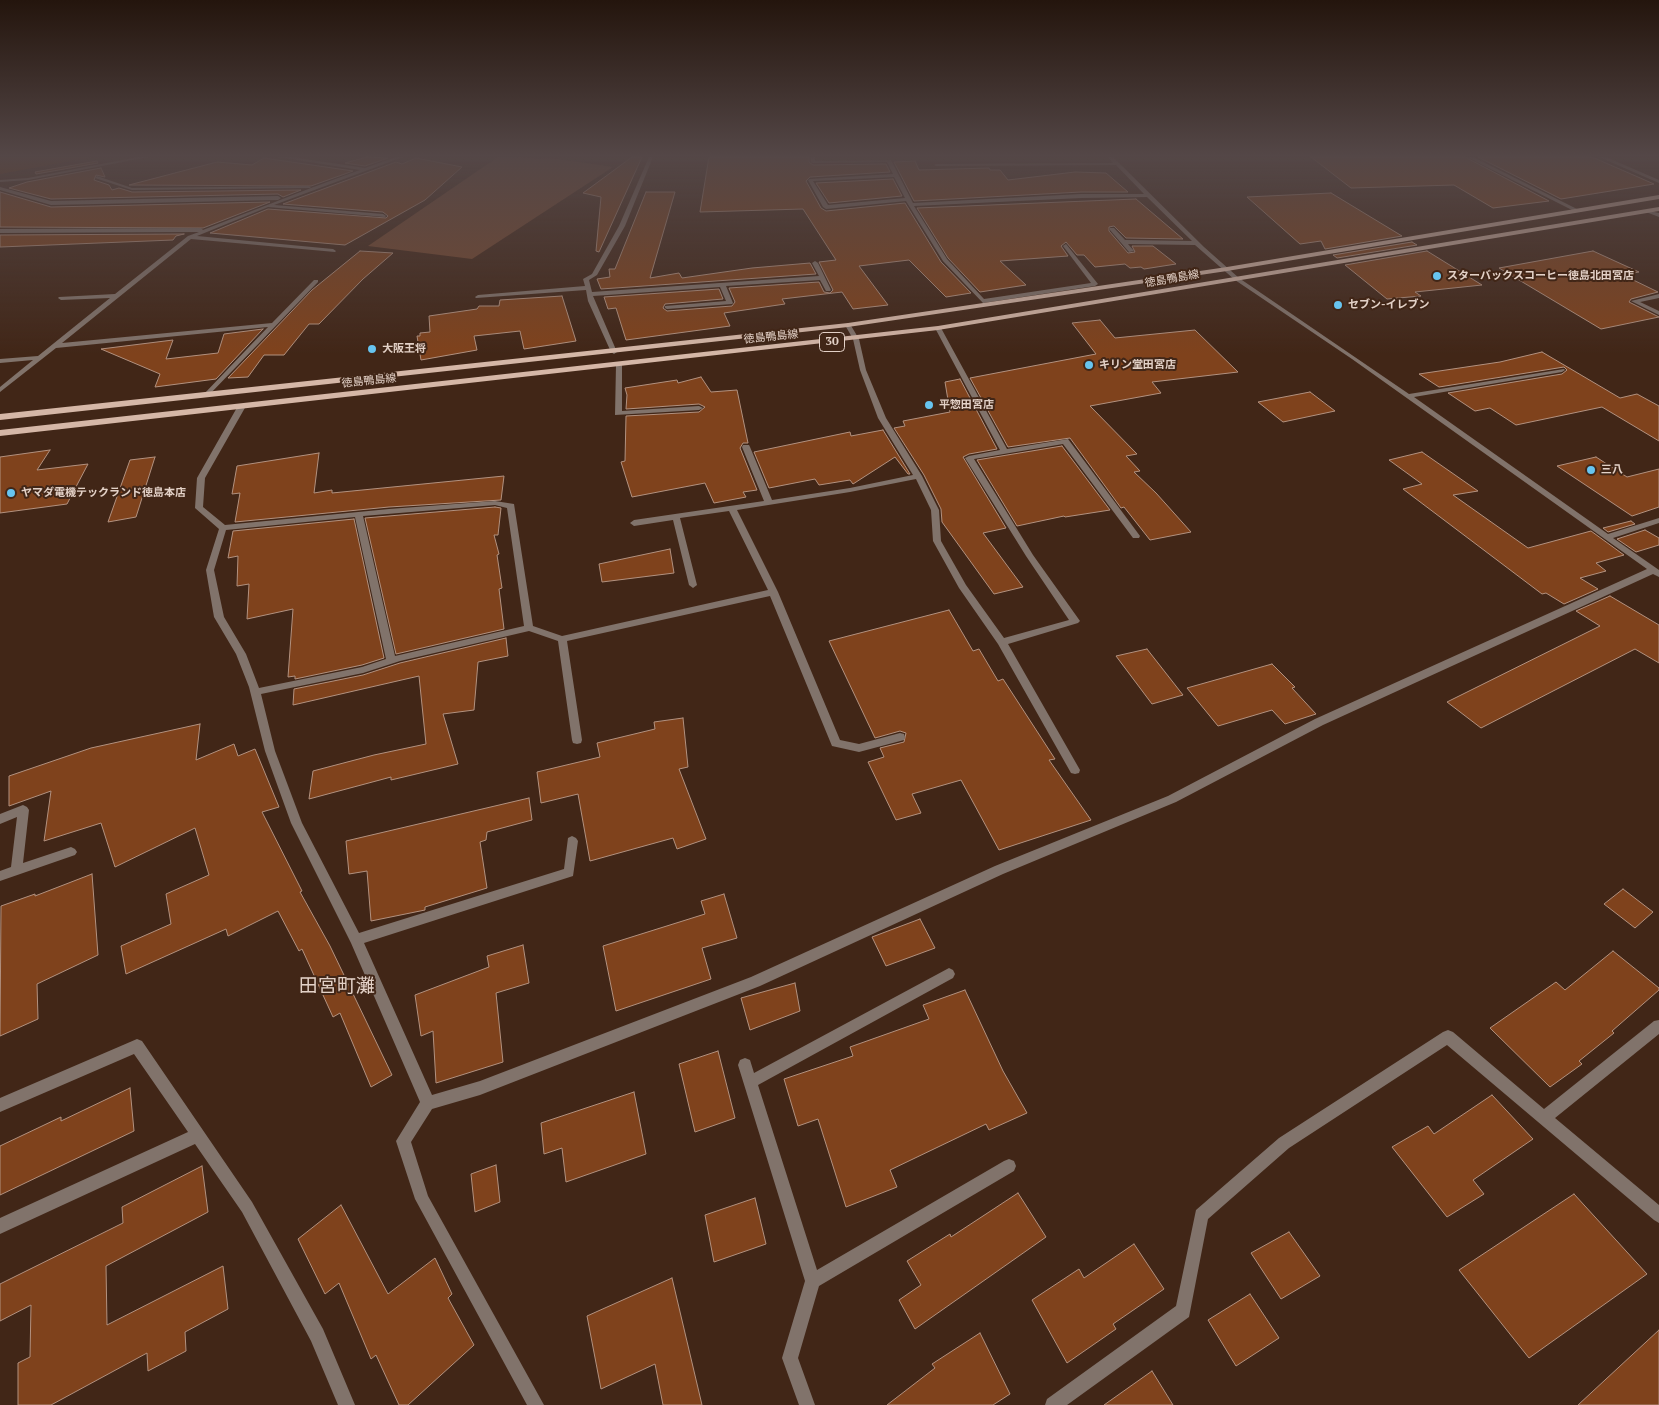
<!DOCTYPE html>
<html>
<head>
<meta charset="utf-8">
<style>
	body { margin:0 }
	canvas { display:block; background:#412617 }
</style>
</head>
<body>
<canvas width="1659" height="1405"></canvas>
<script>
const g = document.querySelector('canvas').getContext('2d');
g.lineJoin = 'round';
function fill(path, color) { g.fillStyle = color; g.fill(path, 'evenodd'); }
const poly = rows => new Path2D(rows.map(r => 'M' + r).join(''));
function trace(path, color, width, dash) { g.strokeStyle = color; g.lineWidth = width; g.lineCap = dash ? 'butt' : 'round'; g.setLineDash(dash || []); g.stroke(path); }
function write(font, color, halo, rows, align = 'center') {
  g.font = font + ' "PT Serif","Noto Sans JP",serif'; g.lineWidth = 4; g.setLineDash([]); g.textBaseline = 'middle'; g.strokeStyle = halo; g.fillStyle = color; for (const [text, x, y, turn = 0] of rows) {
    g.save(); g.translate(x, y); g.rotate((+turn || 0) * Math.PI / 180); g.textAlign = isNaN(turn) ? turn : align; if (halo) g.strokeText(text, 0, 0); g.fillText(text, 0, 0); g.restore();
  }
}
fill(poly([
	[498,157,558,159,613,167,472,259,368,246]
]), '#76482e');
fill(poly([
	[0,157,92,157,0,174]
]), '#682e01');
const building = poly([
	[367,157,388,158,365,166,345,163,367,157],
	[632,157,642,157,599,252,596,251,601,197,583,193,632,157],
	[709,157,809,157,809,162,813,165,886,164,890,172,810,177,806,181,821,208,826,211,905,203,941,262,971,293,946,297,909,260,859,266,888,305,853,309,842,292,782,299,785,304,724,313,730,326,626,340,616,308,608,309,604,297,719,289,723,299,665,304,663,308,667,311,732,306,735,302,729,288,819,282,824,292,830,293,833,290,819,262,836,260,803,209,700,212,709,157],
	[1311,157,1465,157,1549,201,1493,208,1454,185,1351,188,1311,157],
	[1478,157,1592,157,1654,184,1561,199,1478,157],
	[264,158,353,171,311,186,129,185,217,162,252,165,264,158],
	[416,158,462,167,425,200,345,245,210,233,268,209,386,218,388,216,383,212,283,204,396,162,402,164,416,158],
	[97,161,98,163,36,174,35,172,97,161],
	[915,161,919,170,989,168,990,170,1000,170,1008,180,1075,172,1106,173,1128,192,1081,192,914,201,894,162,915,161],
	[101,168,105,177,96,175,94,180,109,185,112,190,119,188,132,192,301,190,283,197,278,194,51,199,9,188,27,182,101,168],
	[893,179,902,196,829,203,816,183,893,179],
	[0,192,51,207,270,202,203,228,0,227,0,192],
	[646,192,675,192,650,278,679,273,682,278,752,268,810,263,816,274,601,289,597,279,610,277,609,269,615,269,646,192],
	[1331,193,1402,236,1325,249,1321,241,1300,244,1247,197,1331,193],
	[1136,199,1183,239,1126,238,1114,226,1109,227,1109,231,1128,253,1135,252,1132,246,1153,246,1176,264,1144,269,1141,267,1130,268,1125,264,1095,267,1084,255,1077,255,1066,242,1061,246,1068,256,1000,261,1026,285,980,292,948,258,917,208,1136,199],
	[184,234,176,236,173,240,0,247,0,235,184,234],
	[1412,242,1417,245,1337,258,1333,255,1412,242],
	[360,251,393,253,363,279,319,324,309,324,284,355,264,355,248,377,228,378,312,290,360,251],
	[1427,251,1482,285,1415,292,1421,296,1387,299,1345,265,1427,251],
	[1593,251,1639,272,1623,275,1658,292,1631,299,1629,302,1659,317,1601,329,1499,268,1593,251],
	[562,296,576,341,524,349,520,331,474,336,477,350,421,360,417,336,420,336,420,333,430,332,429,316,477,309,479,306,499,306,500,300,562,296],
	[1100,320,1115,338,1195,330,1238,372,1152,382,1161,393,1090,406,1137,454,1126,456,1140,471,1134,472,1156,493,1191,532,1150,540,1124,507,1121,508,1070,438,1008,447,970,378,1096,354,1072,323,1100,320],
	[263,329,216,379,155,387,160,374,101,349,173,340,166,359,218,353,224,334,263,329],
	[1542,352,1620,398,1637,394,1659,406,1659,441,1602,407,1516,425,1490,408,1475,411,1448,393,1562,374,1567,370,1564,367,1439,387,1419,374,1500,362,1542,352],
	[701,377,711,392,737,390,748,443,743,443,740,448,757,490,743,492,746,497,714,503,705,483,632,497,621,462,625,461,626,416,699,412,705,407,699,404,626,409,627,395,625,388,677,380,678,383,701,377],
	[960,379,997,449,969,454,963,457,1006,528,983,533,1023,587,994,594,942,522,941,509,924,475,894,428,905,426,903,421,950,412,945,382,960,379],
	[1310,392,1335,411,1283,422,1258,402,1310,392],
	[883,430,910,474,908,474,895,457,853,484,850,480,819,485,815,479,769,488,754,452,850,432,851,436,883,430],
	[1062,446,1110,510,1065,517,1064,516,1017,526,977,460,1062,446],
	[50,450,37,470,88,464,67,504,0,513,0,457,50,450],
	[1422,452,1478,491,1453,495,1528,548,1591,531,1624,555,1596,563,1606,571,1580,578,1598,589,1564,604,1546,593,1542,594,1403,489,1422,484,1389,460,1422,452],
	[319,453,314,493,332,490,332,493,504,476,501,500,389,507,235,522,240,493,232,494,237,466,319,453],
	[155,457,136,517,108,522,130,460,155,457],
	[1596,457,1627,477,1659,469,1659,507,1632,516,1557,466,1596,457],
	[495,507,501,508,498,535,494,535,499,554,497,555,502,588,499,589,504,629,396,654,365,518,495,507],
	[354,519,384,658,362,665,295,679,295,676,288,677,293,609,247,619,249,584,237,586,238,556,228,558,233,531,354,519],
	[1631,521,1635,524,1608,532,1603,528,1631,521],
	[1645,530,1659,538,1659,545,1636,552,1617,539,1645,530],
	[670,549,674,573,602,582,599,564,670,549],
	[1610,596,1659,625,1659,663,1635,649,1481,728,1447,702,1600,626,1576,611,1610,596],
	[949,610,973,651,979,649,998,681,1003,679,1055,759,1049,760,1091,820,999,850,961,780,912,794,921,813,896,820,868,762,884,757,880,748,904,742,906,733,900,731,875,738,829,641,949,610],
	[506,638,508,656,478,662,474,710,443,714,458,764,391,780,391,777,309,799,313,771,374,755,426,744,419,676,293,705,294,689,363,675,400,663,506,638],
	[1147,649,1183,695,1152,704,1116,656,1147,649],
	[1272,664,1295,687,1292,688,1316,714,1285,724,1272,710,1218,726,1187,688,1272,664],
	[683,718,688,767,679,769,706,839,677,849,673,838,590,861,578,794,541,803,537,772,600,757,597,743,655,729,654,722,683,718],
	[200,724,196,760,234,744,238,756,255,749,279,807,262,812,302,891,300,892,330,946,392,1075,371,1087,340,1013,333,1017,302,949,299,951,278,911,228,936,226,929,126,974,121,946,171,924,166,894,209,875,195,828,115,867,101,823,44,841,51,791,9,806,9,776,91,748,200,724],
	[529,798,532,820,487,832,486,840,480,842,487,888,425,907,425,910,371,921,367,871,349,874,346,841,529,798],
	[92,874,98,955,37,984,38,1019,0,1036,1,906,35,894,35,896,92,874],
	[1623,889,1653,912,1635,928,1604,904,1623,889],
	[724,894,737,938,702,948,711,979,616,1011,603,946,705,914,701,901,724,894],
	[920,919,935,948,886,966,872,937,920,919],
	[523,945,529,983,496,993,503,1062,436,1083,433,1031,421,1036,415,995,489,967,487,956,523,945],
	[1613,951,1659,988,1659,990,1612,1031,1614,1033,1579,1061,1582,1064,1550,1087,1490,1028,1556,982,1565,990,1613,951],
	[795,983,800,1011,750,1030,741,998,795,983],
	[965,990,1003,1071,1027,1113,989,1130,986,1124,890,1170,897,1187,846,1207,818,1119,798,1126,784,1079,853,1056,850,1047,929,1019,923,1005,965,990],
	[718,1051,735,1118,695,1132,679,1064,718,1051],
	[130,1088,134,1131,0,1195,0,1146,61,1117,61,1121,130,1088],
	[634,1092,646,1154,566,1182,562,1148,544,1154,541,1123,634,1092],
	[1492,1095,1533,1139,1473,1180,1484,1194,1447,1217,1392,1147,1428,1126,1434,1134,1492,1095],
	[496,1165,500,1202,475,1212,471,1174,496,1165],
	[202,1166,208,1212,106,1266,107,1325,223,1266,228,1309,185,1332,186,1351,148,1371,147,1353,51,1405,18,1405,18,1363,30,1357,31,1305,0,1321,0,1284,123,1223,122,1207,202,1166],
	[1018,1193,1046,1237,915,1329,899,1300,921,1285,907,1261,950,1234,951,1237,1018,1193],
	[1574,1194,1647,1274,1529,1358,1459,1270,1574,1194],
	[755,1198,766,1244,714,1262,705,1215,755,1198],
	[341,1205,388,1294,435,1258,452,1294,448,1298,474,1345,408,1405,399,1405,376,1355,371,1359,339,1283,325,1294,298,1239,341,1205],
	[1289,1232,1320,1276,1281,1299,1251,1253,1289,1232],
	[1134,1244,1164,1289,1113,1324,1116,1329,1067,1363,1032,1300,1079,1269,1084,1278,1134,1244],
	[672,1278,702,1405,663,1405,655,1364,601,1389,587,1316,672,1278],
	[1250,1294,1279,1338,1236,1366,1208,1320,1250,1294],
	[1659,1330,1659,1405,1578,1405,1659,1330],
	[980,1333,1010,1394,993,1405,887,1405,935,1368,932,1364,980,1333],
	[1152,1371,1173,1405,1104,1405,1152,1371]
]);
fill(building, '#7f421c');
trace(building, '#b2917f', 1);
fill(poly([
	[138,157,149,157,28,180,0,182,0,180,28,178,138,157],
	[278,157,292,157,365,168,396,157,403,157,274,205,383,214,386,216,385,217,268,207,197,236,333,249,336,251,335,252,191,239,62,343,272,323,314,280,318,280,318,282,209,395,204,394,268,327,56,348,0,392,0,387,33,360,0,363,0,359,38,356,110,298,61,300,58,298,59,297,115,294,188,236,199,232,0,233,0,229,201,228,203,230,311,188,132,190,95,178,97,176,132,188,309,186,311,188,360,170,278,157],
	[649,157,653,157,625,226,597,275,589,280,592,292,819,276,812,263,815,261,818,263,831,290,830,291,826,291,820,280,726,286,733,303,732,304,667,309,665,308,665,306,726,301,720,287,593,296,617,352,614,354,611,352,588,301,586,290,476,298,475,297,478,295,585,286,583,279,592,274,619,226,649,157],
	[811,157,815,157,815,161,891,160,913,203,1081,194,1144,194,1116,165,936,166,934,165,936,164,1113,163,1108,157,1113,157,1204,247,1239,278,1409,394,1564,369,1565,370,1562,372,1414,397,1608,534,1659,518,1659,523,1613,538,1659,570,1659,577,1653,574,1323,725,1176,802,1003,874,760,986,480,1095,432,1109,411,1142,428,1196,544,1405,527,1405,415,1199,396,1141,420,1102,351,943,291,823,265,751,249,687,236,654,214,617,206,570,219,529,195,508,197,478,239,404,246,406,205,478,203,507,225,525,389,509,495,501,514,504,533,626,562,636,768,590,729,511,680,518,697,585,693,588,689,585,673,520,634,526,630,523,634,520,764,501,742,447,743,445,749,445,750,447,772,500,850,488,913,475,878,418,860,370,853,339,845,325,848,323,850,324,859,339,866,370,886,418,922,476,939,510,941,541,966,585,1004,638,1069,620,1026,556,965,458,969,456,1000,450,935,328,936,327,941,328,1007,449,1068,439,1140,536,1139,538,1133,538,1063,444,974,459,1033,555,1080,621,1078,623,1008,644,1080,770,1079,773,1075,774,1071,773,998,644,959,588,933,541,931,510,916,479,850,492,737,510,778,592,840,740,859,744,900,733,904,734,905,737,904,740,859,752,832,746,770,596,567,641,582,740,581,743,577,744,573,743,572,740,558,641,529,631,400,661,363,673,261,694,275,751,302,823,359,933,564,869,568,838,572,836,576,838,578,841,573,876,364,943,432,1095,480,1081,751,977,995,866,1168,796,1315,719,1647,569,1352,359,1235,280,1195,245,1128,244,1134,251,1129,252,1110,230,1110,228,1114,228,1125,240,1192,241,1147,197,1081,198,914,206,947,259,984,299,1091,283,1063,246,1066,244,1098,284,1095,286,983,303,943,261,906,201,826,209,823,207,808,180,810,179,893,174,887,162,813,163,811,162,811,157],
	[894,177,905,198,828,205,813,181,894,177],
	[495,505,507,508,524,626,395,656,363,516,495,505],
	[355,517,386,659,362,667,259,688,246,654,224,617,214,570,226,530,355,517],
	[1467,157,1473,157,1581,211,1576,212,1467,157],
	[1599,157,1606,157,1659,180,1659,183,1599,157],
	[0,187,51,201,278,196,281,198,278,200,51,205,0,190,0,187],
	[1646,210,1659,213,1659,217,1646,212,1646,210],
	[1659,294,1659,298,1640,302,1659,311,1659,315,1631,301,1659,294],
	[619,363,622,365,622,411,699,406,703,408,699,410,615,415,616,365,619,363],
	[23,805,27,807,29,810,23,863,71,847,75,849,77,852,75,855,0,881,0,871,11,867,17,817,0,824,0,814,23,805],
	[949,968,953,970,955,974,953,978,758,1085,817,1270,1004,1161,1009,1159,1014,1161,1016,1166,1014,1171,819,1286,798,1358,815,1405,799,1405,782,1358,805,1281,738,1065,740,1060,745,1058,750,1060,754,1073,949,968],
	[1659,1020,1659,1034,1555,1118,1659,1205,1659,1223,1654,1220,1447,1045,1289,1148,1208,1219,1189,1317,1067,1405,1045,1405,1047,1399,1176,1306,1196,1210,1279,1138,1443,1032,1448,1030,1453,1032,1544,1109,1654,1021,1659,1020],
	[137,1039,142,1041,252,1202,323,1329,355,1405,338,1405,311,1341,242,1212,195,1144,0,1234,0,1218,188,1132,134,1054,0,1112,0,1098,137,1039]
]), '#81736b');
fill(poly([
	[1659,195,1659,199,1227,271,848,327,0,420,0,414,848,323,1227,267,1659,195],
	[1659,207,1659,211,938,330,0,436,0,430,938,326,1659,207]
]), '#d5b7a7');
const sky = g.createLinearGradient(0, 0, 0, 354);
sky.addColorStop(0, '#24150d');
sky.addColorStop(0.44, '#544747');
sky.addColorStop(1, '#54474700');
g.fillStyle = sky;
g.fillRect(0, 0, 1659, 354);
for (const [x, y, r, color] of [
	[1437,276,5,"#67c4ef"],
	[1338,305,5,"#67c4ef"],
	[372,349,5,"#67c4ef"],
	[1089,365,5,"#67c4ef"],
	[929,405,5,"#67c4ef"],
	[1591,470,5,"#67c4ef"],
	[11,493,5,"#67c4ef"]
]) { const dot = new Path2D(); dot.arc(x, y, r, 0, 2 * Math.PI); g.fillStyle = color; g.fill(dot); trace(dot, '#412617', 2); }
write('bold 11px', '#e3d1c7', '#412617', [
	["スターバックスコーヒー徳島北田宮店",1447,276],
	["セブン-イレブン",1348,305],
	["大阪王将",382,349],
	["キリン堂田宮店",1099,365],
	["平惣田宮店",939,405],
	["三八",1601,470],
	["ヤマダ電機テックランド徳島本店",21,493]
], 'left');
write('11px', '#e3d1c7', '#412617', [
	["徳島鴨島線",1172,279,-10],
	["徳島鴨島線",771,337,-6],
	["徳島鴨島線",369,381,-6]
]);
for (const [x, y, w] of [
	[832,342,25]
]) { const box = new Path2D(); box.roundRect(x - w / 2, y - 9.5, w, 19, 4); g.fillStyle = '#412617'; g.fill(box); trace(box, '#e3d1c7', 1); }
write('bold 12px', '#e3d1c7', null, [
	["30",832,342]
]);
write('19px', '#e3d1c7', '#412617', [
	["田宮町灘",337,987]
]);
</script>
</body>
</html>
